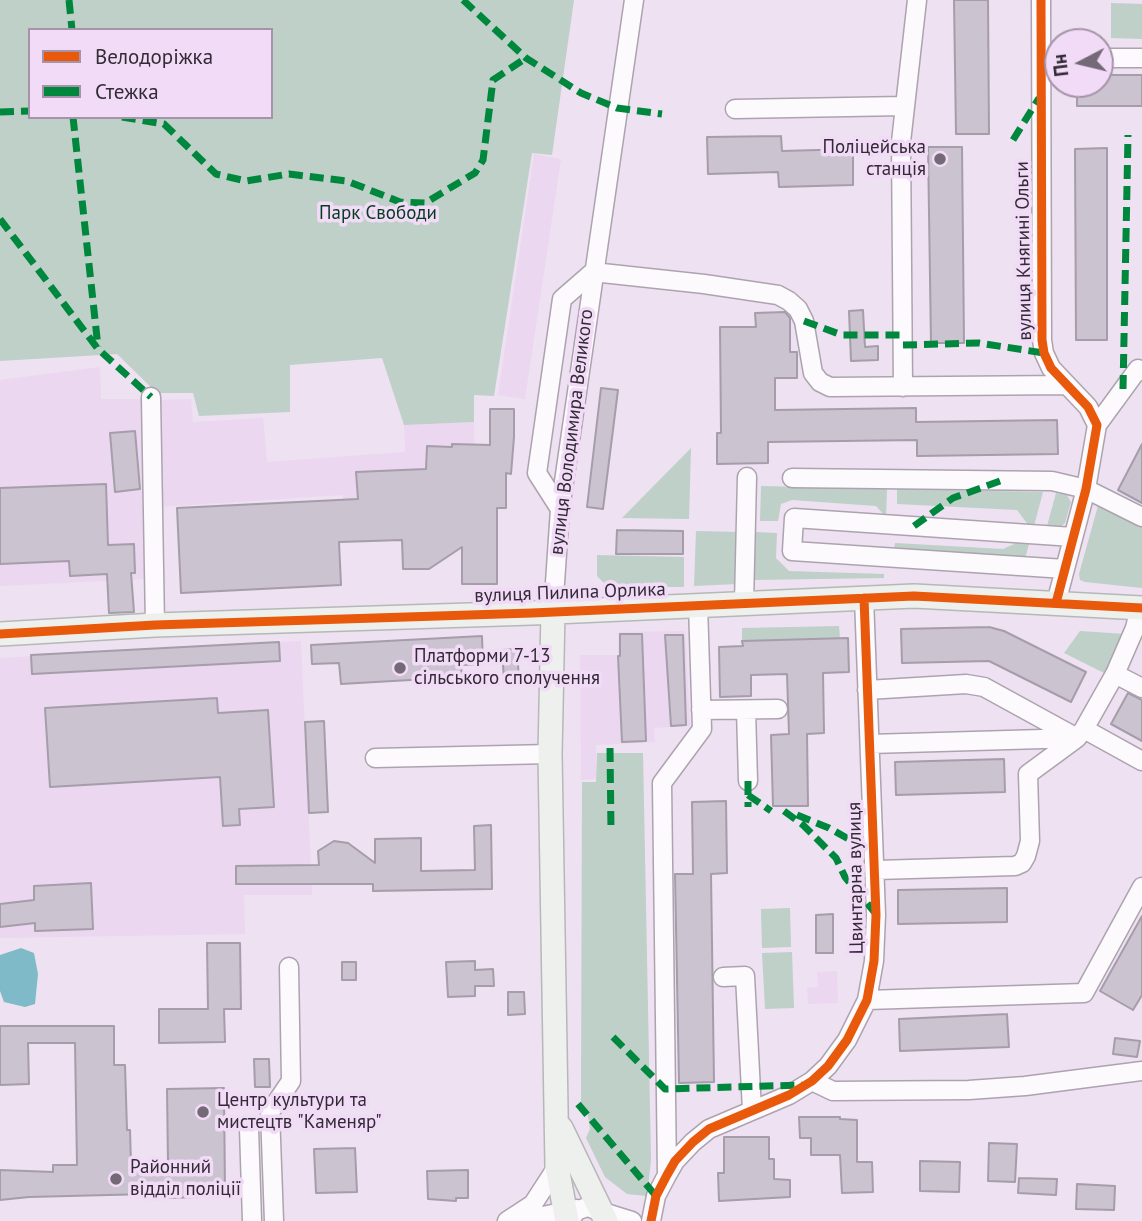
<!DOCTYPE html>
<html>
<head>
<meta charset="utf-8">
<style>
	body { margin:0 }
	#map { position:relative; width:1142px; height:1221px; overflow:hidden; background:#eee1f1; font-family:"PT Sans",sans-serif }
	canvas { display:block }
	.legend { position:absolute; left:28px; top:28px; width:245px; height:91px; box-sizing:border-box; background:#f1dbf7; border:2px solid #a594a9; margin:0; padding:9px 12px; list-style:none; font-size:21px; color:#322a35 }
	.legend li { display:flex; align-items:center; gap:14px; height:35px }
	.legend b { width:35px; border:2px solid #a594a9 }
	.north { position:absolute; left:1044px; top:28px; width:70px; height:70px; box-sizing:border-box; background:#f1dbf7; border:2px solid #a594a9; border-radius:50%; rotate:263deg; font-size:19px; font-weight:700; line-height:28px; text-align:center; color:#322a35 }
	.north::after { content:''; display:block; margin:auto; width:24px; height:32px; background:#746a77; clip-path:polygon(50% 0,100% 100%,50% 72%,0 100%) }
</style>
</head>
<body>
<div id="map">
<canvas width="1142" height="1221"></canvas>
<ul class="legend">
<li><b style="height:9px;background:#e8590c"></b>Велодоріжка</li>
<li><b style="height:9px;background:#00873e"></b>Стежка</li>
</ul>
<div class="north">Пн</div>
</div>
<script>
const g = document.querySelector('canvas').getContext('2d');
g.lineJoin = 'round';
function fill(path, color) { g.fillStyle = color; g.fill(path, 'evenodd'); }
const poly = rows => new Path2D(rows.map(r => 'M' + r).join(''));
function trace(path, color, width, dash) { g.strokeStyle = color; g.lineWidth = width; g.lineCap = dash ? 'butt' : 'round'; g.setLineDash(dash || []); g.stroke(path); }
function write(font, color, halo, rows, align = 'center') {
  g.font = font + ' "PT Sans",sans-serif'; g.lineWidth = 7; g.setLineDash([]); g.textBaseline = 'middle'; g.strokeStyle = halo; g.fillStyle = color; for (const [text, x, y, turn = 0] of rows) {
    g.save(); g.translate(x, y); g.rotate((+turn || 0) * Math.PI / 180); g.textAlign = isNaN(turn) ? turn : align; if (halo) g.strokeText(text, 0, 0); g.fillText(text, 0, 0); g.restore();
  }
}
fill(poly([
	[534,154,561,159,525,399,498,395],
	[100,367,101,399,148,399,146,579,0,586,0,380],
	[191,399,193,422,263,418,267,462,405,452,404,425,474,422,475,495,344,523,343,495,157,507,155,400],
	[685,631,690,726,654,728,655,742,596,745,596,779,581,780,580,655,618,655,618,632],
	[301,641,312,895,244,895,245,934,0,938,0,658],
	[837,971,838,1003,808,1004,807,988,818,987,817,972]
]), '#ebd7f0');
fill(poly([
	[0,0,574,0,552,155,532,153,494,396,474,395,474,422,404,425,382,358,290,365,290,412,199,416,193,393,157,393,117,354,0,361],
	[30,30,271,30,271,117,30,117],
	[1111,3,1142,4,1142,39,1111,38],
	[691,448,689,519,622,518],
	[761,486,887,489,886,517,876,506,792,500,781,504,778,521,760,521],
	[897,489,1043,492,1034,526,1029,526,1017,510,897,504],
	[1056,493,1067,495,1071,502,1065,523,1059,528,1047,526],
	[1099,502,1142,523,1142,588,1085,582,1080,580,1079,574],
	[696,531,739,532,737,584,694,586],
	[755,532,777,533,776,558,789,571,884,574,884,578,754,580],
	[1023,540,1030,540,1025,559,894,550,895,543,1003,549],
	[597,555,684,557,684,587,608,587,597,576],
	[839,626,840,638,742,641,742,628],
	[1080,631,1125,634,1106,674,1064,653],
	[597,753,643,753,651,1160,647,1196,627,1194,605,1177,586,1138,590,1129,587,1110,581,1103,582,782,596,782],
	[790,908,791,947,762,948,761,909],
	[792,952,794,1008,765,1009,762,953]
]), '#bed0c7');
fill(poly([
	[21,948,34,953,38,974,35,1004,25,1007,4,1002,0,991,0,955]
]), '#7fbac8');
const building = poly([
	[954,0,988,0,989,134,956,134,954,0],
	[1100,75,1142,75,1142,106,1077,106,1077,84,1100,84,1100,75],
	[781,136,782,151,853,149,853,185,779,187,778,172,708,174,707,137,781,136],
	[928,147,962,147,964,343,931,343,928,147],
	[1107,148,1107,340,1076,340,1075,149,1107,148],
	[863,310,865,347,878,346,878,360,851,361,849,311,863,310],
	[785,312,790,318,790,352,797,352,797,378,775,378,775,410,916,408,916,422,1057,420,1058,454,917,456,917,440,768,442,768,463,717,464,717,433,721,433,720,327,756,327,755,313,785,312],
	[601,388,618,390,603,509,587,507,601,388],
	[490,409,514,409,514,437,511,474,506,473,506,508,497,508,497,584,462,584,462,547,429,569,403,569,402,540,339,542,341,585,181,593,177,508,358,499,356,472,426,469,427,446,452,447,452,444,490,445,490,409],
	[135,431,140,489,115,492,110,433,135,431],
	[1142,444,1142,503,1118,490,1142,444],
	[106,484,108,545,134,544,135,573,131,573,134,612,109,613,107,574,70,576,69,561,0,564,0,488,106,484],
	[617,530,683,531,683,554,616,554,617,530],
	[989,627,1004,631,1086,672,1071,702,989,661,902,663,901,629,989,627],
	[620,634,642,634,646,741,622,742,618,656,620,656,620,634],
	[665,635,683,635,686,725,671,726,665,635],
	[482,636,483,664,461,665,462,677,341,684,339,663,312,664,311,645,482,636],
	[848,638,849,672,823,673,824,733,807,734,808,806,773,806,771,735,789,734,787,674,751,675,751,696,720,697,719,647,743,646,742,641,848,638],
	[279,642,280,661,32,674,31,655,279,642],
	[517,649,519,680,504,680,502,650,517,649],
	[1128,693,1142,700,1142,741,1111,724,1128,693],
	[217,698,218,713,268,710,274,807,239,809,240,825,223,826,220,777,50,787,45,708,217,698],
	[324,721,328,812,309,813,305,722,324,721],
	[1004,759,1005,792,896,795,895,762,1004,759],
	[726,801,727,873,711,874,714,1082,679,1083,675,874,693,874,692,802,726,801],
	[491,825,492,889,373,891,373,884,236,884,236,866,319,865,318,851,334,841,348,843,375,863,375,839,421,838,421,871,475,870,474,826,491,825],
	[91,883,93,929,35,931,35,923,0,927,0,904,34,900,34,886,91,883],
	[1007,888,1007,922,898,924,898,890,1007,888],
	[833,914,833,953,816,953,816,915,833,914],
	[1142,916,1142,995,1133,1010,1100,991,1142,916],
	[207,943,240,943,241,1009,224,1009,225,1042,159,1043,159,1009,208,1009,207,943],
	[475,961,475,970,493,969,494,986,475,986,475,996,448,997,446,962,475,961],
	[342,962,356,962,356,980,342,980,342,962],
	[508,992,524,992,525,1014,508,1015,508,992],
	[1007,1014,1009,1047,900,1051,899,1019,1007,1014],
	[0,1026,114,1026,114,1065,125,1065,127,1130,130,1130,131,1164,168,1163,167,1089,224,1088,225,1194,199,1194,199,1197,169,1198,169,1195,149,1194,29,1197,0,1200,0,1170,53,1172,53,1165,77,1165,75,1043,28,1043,29,1084,0,1085,0,1026],
	[1115,1038,1140,1041,1137,1057,1113,1054,1115,1038],
	[254,1059,269,1059,270,1087,255,1087,254,1059],
	[799,1117,840,1117,840,1119,857,1120,857,1162,872,1162,873,1192,842,1193,840,1155,811,1155,811,1138,800,1138,799,1117],
	[724,1137,769,1137,769,1159,774,1159,774,1179,790,1180,790,1197,719,1201,718,1173,724,1173,724,1137],
	[989,1143,1017,1144,1015,1182,988,1181,989,1143],
	[355,1148,357,1192,316,1193,314,1149,355,1148],
	[920,1161,960,1162,959,1192,920,1191,920,1161],
	[468,1170,468,1198,456,1198,456,1201,428,1199,427,1171,468,1170],
	[1019,1178,1057,1179,1056,1195,1018,1193,1019,1178],
	[1077,1184,1115,1186,1114,1210,1076,1209,1077,1184]
]);
fill(building, '#cbc3d0');
trace(building, '#a59daa', 2);
const minor = poly([
	[1041,0,1042,340,1044,353,1051,368,1088,407,1097,425,1086,489,1056,603],
	[1100,58,1142,58],
	[735,109,903,106],
	[903,387,901,142,917,0],
	[151,397,155,625],
	[1097,425,1138,369,1142,371],
	[792,478,1052,481,1086,489,1142,517],
	[560,509,537,473,562,299,593,272,704,284,778,295,789,301,798,309,804,321,813,373,820,382,830,387,1065,385],
	[1065,569,792,551,794,518,1073,537],
	[744,603,747,477],
	[553,612,560,509,634,0],
	[1115,674,1142,688],
	[867,690,966,684,984,687,1077,738,1084,729,1142,761],
	[701,710,778,709],
	[746,710,748,781],
	[1084,729,1115,674,1135,628,1140,608],
	[870,744,1077,738],
	[375,758,550,754],
	[876,870,1015,866,1022,863,1026,856,1030,841,1028,774,1077,738],
	[723,977,745,976,752,1110],
	[867,1000,1084,993,1142,887],
	[812,1081,833,1091,969,1090,1025,1086,1142,1071],
	[249,1128,252,1221],
	[667,1175,662,783,702,729,698,605],
	[274,1221,270,1112,291,1081,289,967],
	[507,1221,533,1204,557,1167],
	[518,1221,577,1209],
	[570,1221,576,1211,587,1207,632,1221],
	[651,1221,656,1196,667,1175,675,1161,693,1142,709,1129,789,1095,812,1081,828,1066,847,1040,867,1000,874,961,876,915,864,598]
]);
const major = poly([
	[553,612,550,754,557,1167,567,1221],
	[0,634,155,625,532,613,914,596,1142,608],
	[561,1128,606,1221]
]);
trace(minor, '#ada3af', 21);
trace(major, '#b5b8b7', 26);
trace(minor, '#fcfafd', 18);
trace(major, '#eef0ee', 23);
trace(poly([
	[69,0,72,30],
	[463,0,526,58,581,93,617,108,662,114],
	[0,112,30,111],
	[73,117,98,347],
	[122,117,164,124,216,174,246,181,289,174,347,181,400,202,425,203,475,173,483,160,493,80,526,58],
	[1013,140,1039,98],
	[0,219,98,349,151,397],
	[804,321,842,335,903,335],
	[903,345,979,343,1044,353],
	[1123,389,1128,135],
	[914,526,953,498,1003,480],
	[610,748,611,831],
	[748,781,748,807],
	[748,795,771,811],
	[784,811,803,825,836,858,845,877,876,914],
	[797,815,829,828,875,854],
	[613,1037,665,1089,802,1085],
	[578,1104,656,1196]
]), '#00873e', 7, [14, 7]);
trace(poly([
	[1041,0,1042,340,1044,353,1051,368,1088,407,1097,425,1086,489,1056,603],
	[0,634,155,625,532,613,914,596,1142,608],
	[651,1221,656,1196,667,1175,675,1161,693,1142,709,1129,789,1095,812,1081,828,1066,847,1040,867,1000,874,961,876,915,864,598]
]), '#e8590c', 9);
for (const [x, y, r, color] of [
	[940,159,7,"#746a77"],
	[400,668,7,"#746a77"],
	[203,1112,7,"#746a77"],
	[116,1179,7,"#746a77"]
]) { const dot = new Path2D(); dot.arc(x, y, r, 0, 2 * Math.PI); g.fillStyle = color; g.fill(dot); trace(dot, '#f1dbf7', 2.5); }
write('19px', '#322a35', '#f1dbf7', [
	["Поліцейська",926,148,"right"],
	["станція",926,170,"right"],
	["Платформи 7-13",414,657],
	["сільського сполучення",414,679],
	["Центр культури та",217,1101],
	["мистецтв \"Каменяр\"",217,1123],
	["Районний",130,1168],
	["відділ поліції",130,1190]
], 'left');
write('19px', '#053a20', '#f1dbf7', [
	["Парк Свободи",378,214]
]);
write('19px', '#322a35', '#f1dbf7', [
	["вулиця Княгині Ольги",1024,251,-91],
	["вулиця Володимира Великого",572,432,-83],
	["вулиця Пилипа Орлика",570,593,-2],
	["Цвинтарна вулиця",856,878,-91]
]);
</script>
</body>
</html>
